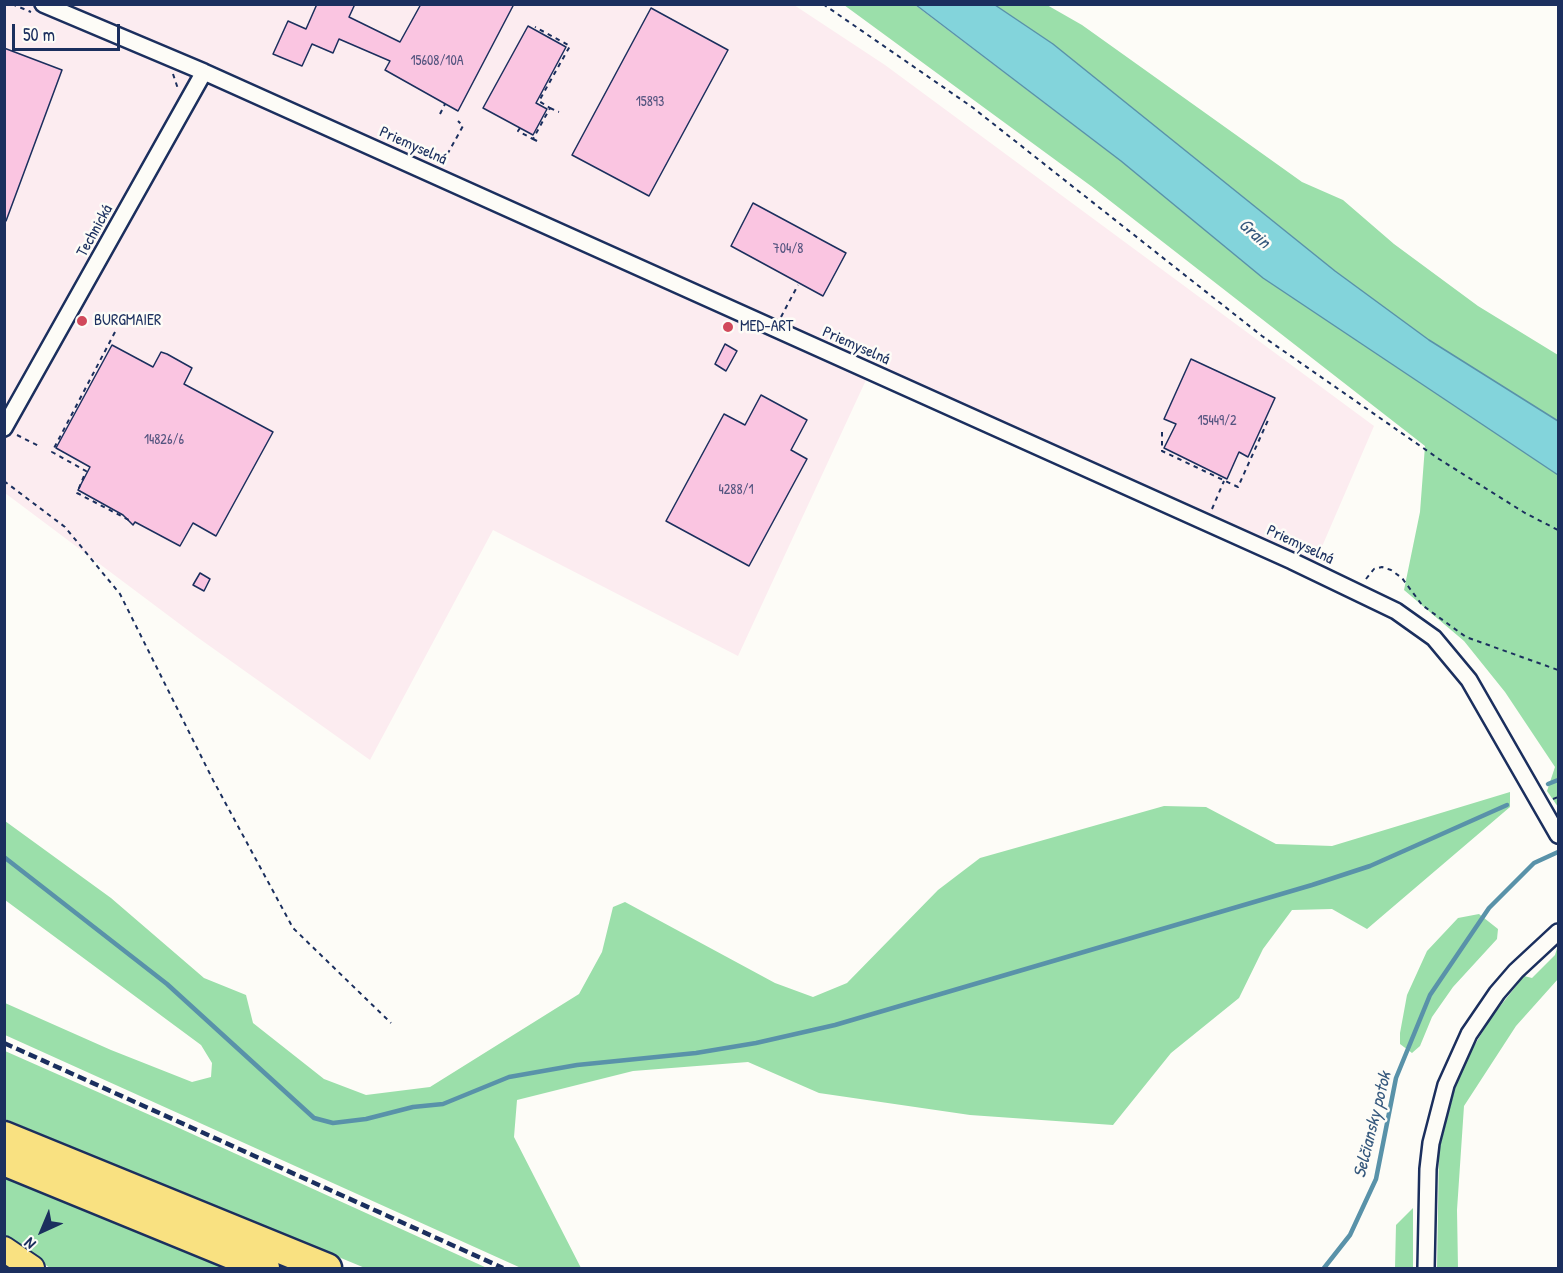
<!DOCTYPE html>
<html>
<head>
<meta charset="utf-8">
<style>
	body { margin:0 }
	#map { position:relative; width:1563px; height:1273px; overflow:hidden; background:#fdfcf7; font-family:"Patrick Hand",sans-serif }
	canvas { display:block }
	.frame { position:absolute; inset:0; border:6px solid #1b2f5e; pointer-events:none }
	.north { position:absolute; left:12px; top:1201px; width:60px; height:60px; -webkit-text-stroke:4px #fdfcf7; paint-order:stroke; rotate:224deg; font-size:16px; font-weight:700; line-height:24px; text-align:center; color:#1b2f5e }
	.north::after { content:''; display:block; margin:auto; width:21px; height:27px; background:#1b2f5e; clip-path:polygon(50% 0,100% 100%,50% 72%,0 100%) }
	.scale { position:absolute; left:12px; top:24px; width:108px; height:27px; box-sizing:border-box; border:3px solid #1b2f5e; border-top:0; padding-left:8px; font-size:18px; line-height:21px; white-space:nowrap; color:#1b2f5e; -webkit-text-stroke:4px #fdfcf7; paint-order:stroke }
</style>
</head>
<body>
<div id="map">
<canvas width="1563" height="1273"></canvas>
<div class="frame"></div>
<div class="north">N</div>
<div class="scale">50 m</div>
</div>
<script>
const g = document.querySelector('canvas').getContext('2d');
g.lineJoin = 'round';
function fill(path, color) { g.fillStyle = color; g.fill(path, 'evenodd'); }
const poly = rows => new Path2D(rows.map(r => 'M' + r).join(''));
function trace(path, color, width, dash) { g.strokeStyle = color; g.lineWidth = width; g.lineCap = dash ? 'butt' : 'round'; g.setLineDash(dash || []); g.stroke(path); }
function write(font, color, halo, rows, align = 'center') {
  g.font = font + ' "Patrick Hand",sans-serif'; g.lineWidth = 5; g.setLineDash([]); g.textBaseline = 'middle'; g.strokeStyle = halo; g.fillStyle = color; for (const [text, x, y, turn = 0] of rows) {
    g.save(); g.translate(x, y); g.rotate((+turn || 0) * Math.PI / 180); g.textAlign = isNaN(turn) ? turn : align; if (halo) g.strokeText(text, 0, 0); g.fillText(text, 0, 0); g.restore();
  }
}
fill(poly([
	[4,5,794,5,885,65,1374,426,1308,579,866,380,738,656,493,530,370,760,197,637,5,493]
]), '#fcecf0');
fill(poly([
	[844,5,915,5,1121,161,1263,278,1558,475,1558,807,1547,791,1555,767,1505,692,1464,641,1404,590,1420,512,1425,446,1091,186],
	[995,5,1047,5,1082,25,1302,182,1343,200,1394,244,1478,306,1558,355,1558,421,1429,340,1335,271,1053,44],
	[1510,792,1510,807,1367,929,1332,909,1292,910,1263,949,1239,998,1171,1053,1113,1125,970,1115,819,1093,748,1062,633,1071,517,1100,514,1137,581,1268,521,1268,5,1035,5,1003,111,1050,192,1082,211,1077,212,1063,201,1045,5,900,5,821,111,898,204,978,246,995,253,1023,324,1079,366,1095,430,1087,579,994,602,952,613,907,625,902,775,983,813,997,847,983,938,890,980,858,1164,806,1206,807,1276,844,1332,846],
	[1479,914,1498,929,1497,939,1453,987,1432,1017,1420,1046,1412,1053,1400,1044,1400,1033,1407,995,1427,951,1458,918],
	[1558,945,1558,979,1516,1026,1464,1106,1457,1210,1458,1268,1437,1268,1439,1150,1455,1088,1470,1053,1490,1019,1524,976,1532,978,1555,955],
	[5,1051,168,1123,487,1268,365,1268,5,1119],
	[4,1175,233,1268,50,1268,5,1237],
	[1413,1208,1413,1268,1395,1268,1396,1225]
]), '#9bdfaa');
const water = poly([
	[916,5,995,5,1053,44,1335,271,1429,340,1558,421,1558,475,1263,278,1121,161,916,5]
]);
fill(water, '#83d4db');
trace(water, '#5992a9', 1.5);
trace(poly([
	[1548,784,1558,780],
	[4,857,167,984,314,1118,333,1123,366,1119,413,1107,443,1104,509,1077,577,1065,696,1053,756,1043,835,1025,1312,885,1370,866,1507,805],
	[1324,1268,1350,1235,1376,1179,1396,1078,1430,995,1489,908,1534,863,1558,852]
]), '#5992a9', 4.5);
const building = poly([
	[317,4,355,4,349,17,400,42,421,4,514,4,458,111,385,70,390,61,339,39,333,53,312,44,302,66,273,54,288,21,306,29,317,4],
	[651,8,728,50,649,196,572,155,651,8],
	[528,26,566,47,536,103,547,109,533,135,483,108,528,26],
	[4,48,62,70,6,221,4,221,4,48],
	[753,203,846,253,823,296,731,246,753,203],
	[725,344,737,351,726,371,715,364,725,344],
	[112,345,153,367,161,352,167,354,192,368,184,384,273,432,216,536,193,523,180,546,135,522,133,525,123,515,78,490,90,467,56,448,112,345],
	[1191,359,1275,398,1248,457,1239,452,1227,479,1164,448,1176,424,1164,419,1191,359],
	[761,395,807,420,791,450,807,459,749,566,666,521,724,414,745,425,761,395],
	[200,573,210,579,204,591,193,585,200,573]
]);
fill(building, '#fac5e1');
trace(building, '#1b2f5e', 1.5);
const minor = poly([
	[43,4,204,72,1292,561,1396,611,1434,638,1469,680,1558,835],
	[4,428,204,72],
	[1426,1268,1428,1169,1431,1143,1446,1085,1469,1034,1497,993,1516,971,1558,932]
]);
const primary = poly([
	[4,1249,32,1268]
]);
const motorway = poly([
	[4,1136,327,1268],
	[4,1161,265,1268]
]);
trace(minor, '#1b2f5e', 20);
trace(primary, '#1b2f5e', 28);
trace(motorway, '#1b2f5e', 33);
trace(poly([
	[12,4,31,12],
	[823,4,972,107,1262,336,1439,459,1525,513,1558,530],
	[173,74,178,89],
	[550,108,559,112],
	[440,114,445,104],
	[520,128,518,131,533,139,550,108,539,101,570,46,535,27],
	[533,139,541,143],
	[443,162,463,126,458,121],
	[781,317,798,285],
	[115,332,52,452,86,471,77,493,129,520,131,517],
	[1162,432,1162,451,1238,487,1269,418],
	[17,435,39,446],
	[4,481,65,527,120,594,213,780,293,928,391,1023],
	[1212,509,1224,481],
	[1366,579,1374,569,1382,567,1391,570,1402,578,1422,605,1466,637,1558,670],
	[1553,799,1558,797]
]), '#1b2f5e', 2, [4.5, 4.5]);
trace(minor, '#fdfcf7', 15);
trace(primary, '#f9e181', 24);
trace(motorway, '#f9e181', 28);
trace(poly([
	[4,1043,503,1268]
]), '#1b2f5e', 4.5, [9, 4.5]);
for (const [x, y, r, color] of [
	[82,321,6,"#d1495b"],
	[728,327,6,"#d1495b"]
]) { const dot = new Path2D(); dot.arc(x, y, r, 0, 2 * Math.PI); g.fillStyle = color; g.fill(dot); trace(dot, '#fdfcf7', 2); }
write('14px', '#53547f', null, [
	["15608/10A",437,61],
	["15893",650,102],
	["704/8",788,249],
	["15449/2",1217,421],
	["14826/6",164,440],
	["4288/1",736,490]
]);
write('16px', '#1b2f5e', '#fdfcf7', [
	["Priemyselná",413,146,24],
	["Technická",95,231,-61],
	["Priemyselná",856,346,24],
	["Priemyselná",1300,545,25]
]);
write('16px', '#1b2f5e', '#fdfcf7', [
	["BURGMAIER",94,321],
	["MED-ART",740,327]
], 'left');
write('italic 18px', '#35587d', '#fdfcf7', [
	["Grain",1254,234,41],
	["Selčiansky potok",1373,1125,-76]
]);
</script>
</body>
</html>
